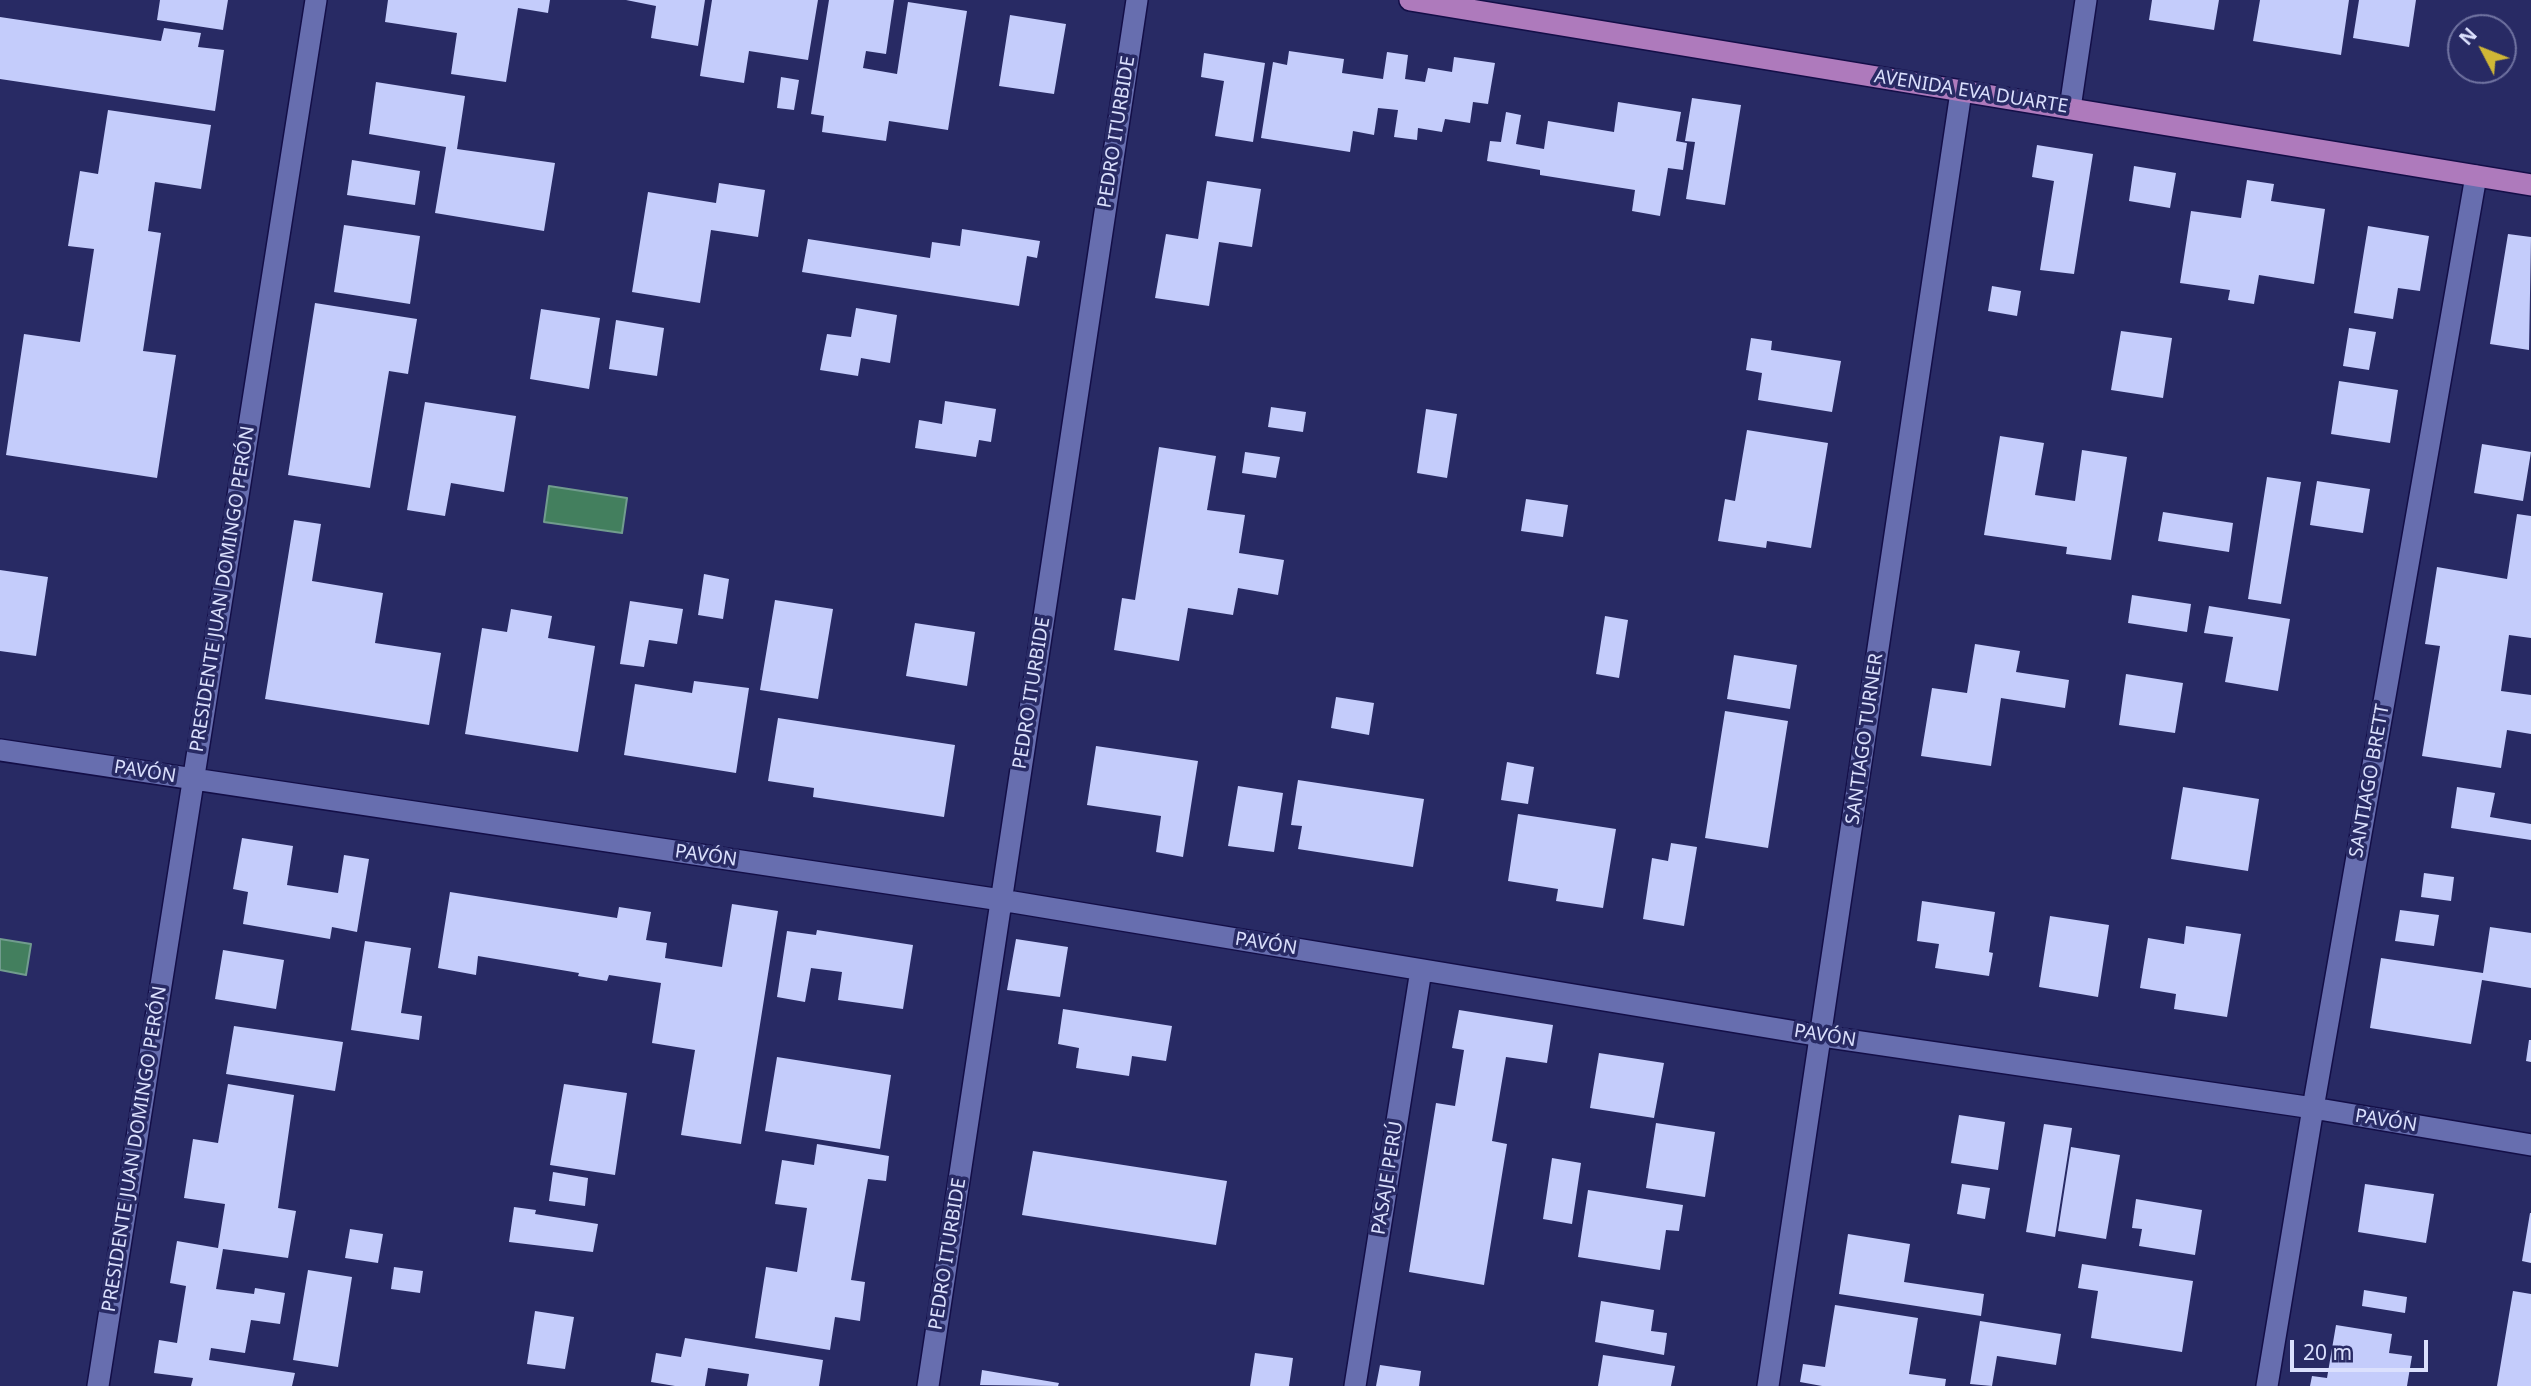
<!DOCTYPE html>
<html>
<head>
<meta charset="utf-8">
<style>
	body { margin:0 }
	#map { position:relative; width:2531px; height:1386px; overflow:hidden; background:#282a64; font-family:"Noto Sans",sans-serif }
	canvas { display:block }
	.north { position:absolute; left:2447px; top:14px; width:70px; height:70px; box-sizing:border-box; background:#282a64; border:2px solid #7073a1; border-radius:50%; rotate:312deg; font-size:19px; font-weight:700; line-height:28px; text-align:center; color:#dbe0fd }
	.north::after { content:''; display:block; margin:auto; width:24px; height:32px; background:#d0b736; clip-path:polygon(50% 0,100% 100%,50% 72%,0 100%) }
	.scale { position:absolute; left:2290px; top:1340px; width:138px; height:32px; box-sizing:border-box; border:4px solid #dbe0fd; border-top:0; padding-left:9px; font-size:21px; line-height:24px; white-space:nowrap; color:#dbe0fd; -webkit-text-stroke:5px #282a64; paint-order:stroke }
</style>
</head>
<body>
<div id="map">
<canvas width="2531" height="1386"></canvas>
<div class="north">N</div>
<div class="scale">20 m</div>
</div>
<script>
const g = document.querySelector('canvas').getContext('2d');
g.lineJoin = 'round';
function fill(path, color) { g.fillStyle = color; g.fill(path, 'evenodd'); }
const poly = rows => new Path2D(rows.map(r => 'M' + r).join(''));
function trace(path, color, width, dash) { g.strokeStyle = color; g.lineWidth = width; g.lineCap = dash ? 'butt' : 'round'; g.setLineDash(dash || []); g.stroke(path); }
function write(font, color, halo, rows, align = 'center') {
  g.font = font + ' "Noto Sans",sans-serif'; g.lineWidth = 7; g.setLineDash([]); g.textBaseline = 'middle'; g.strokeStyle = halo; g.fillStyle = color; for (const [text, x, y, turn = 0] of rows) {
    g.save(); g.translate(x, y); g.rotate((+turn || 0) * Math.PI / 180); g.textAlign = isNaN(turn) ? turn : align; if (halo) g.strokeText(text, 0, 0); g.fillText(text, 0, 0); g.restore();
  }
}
const water = poly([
	[549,486,627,498,622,533,544,522,549,486],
	[0,939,31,944,26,975,0,970,0,939]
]);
fill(water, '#437f5e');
trace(water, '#719c8e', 2);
fill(poly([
	[160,0,228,0,223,30,157,20],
	[388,0,550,0,548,13,518,8,506,82,451,74,457,33,385,22],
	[626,0,705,0,698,46,651,38,656,6],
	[712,0,818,0,808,60,749,51,744,83,700,76],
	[829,0,894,0,886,54,866,51,863,68,897,74,908,2,967,11,948,130,889,121,886,141,822,132,824,116,811,114],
	[2152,0,2219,0,2214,30,2149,20],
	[2260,0,2349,0,2341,55,2253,41],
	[2359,0,2416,0,2409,47,2353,38],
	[1010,15,1066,24,1054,94,999,86],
	[0,17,161,41,164,28,201,33,198,47,224,50,215,111,0,79],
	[1289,51,1344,59,1342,73,1383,79,1387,52,1408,55,1405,79,1425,82,1428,68,1452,72,1454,57,1495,63,1488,104,1473,102,1470,123,1445,119,1442,132,1418,128,1417,140,1394,137,1398,110,1378,108,1374,135,1353,131,1350,152,1261,138,1273,62,1287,65],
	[1204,53,1265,63,1253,142,1215,136,1224,81,1201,77],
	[781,77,799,80,794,110,777,108],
	[376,82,465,96,457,149,555,163,544,231,435,213,446,147,369,134],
	[1692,98,1741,105,1725,205,1686,199,1695,142,1685,141],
	[1618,102,1681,112,1676,141,1687,143,1683,170,1668,168,1660,216,1632,211,1635,190,1540,175,1540,170,1487,161,1490,141,1501,142,1506,112,1521,115,1516,144,1544,149,1548,121,1614,132],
	[108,110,211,125,201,189,155,182,148,231,161,233,143,351,176,355,157,478,6,455,24,334,80,342,94,249,68,246,80,171,98,174],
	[2037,145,2093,154,2074,274,2040,270,2054,181,2032,177],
	[352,160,420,171,415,205,347,195],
	[2134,166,2176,173,2170,208,2129,201],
	[2247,180,2274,184,2271,201,2325,209,2314,284,2259,275,2254,304,2228,300,2230,290,2180,283,2191,211,2241,218],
	[1207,181,1261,189,1252,247,1219,242,1209,306,1155,298,1166,234,1198,239],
	[719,183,765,190,758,237,711,230,700,303,632,292,648,192,716,203],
	[344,225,420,236,410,304,334,292],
	[2368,226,2429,236,2420,291,2398,288,2393,319,2354,313],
	[962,229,1040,241,1037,258,1027,256,1019,306,802,272,808,239,930,258,932,242,960,246],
	[2508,234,2531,237,2529,350,2490,344],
	[1992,286,2021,291,2017,316,1988,311],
	[315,303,417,319,408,374,389,371,370,488,288,475],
	[856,308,897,315,890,363,861,358,858,376,820,370,827,334,851,337],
	[541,309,600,318,589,389,530,379],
	[616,320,664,328,657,376,609,369],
	[2349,328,2376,332,2369,370,2343,366],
	[2121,331,2172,338,2163,398,2111,390],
	[1751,338,1772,341,1771,350,1841,361,1832,412,1758,400,1762,373,1746,370],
	[2339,381,2398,390,2390,443,2331,434],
	[945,401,996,409,991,442,979,440,976,457,915,448,919,420,942,424],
	[425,402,516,416,504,492,451,483,445,516,407,510],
	[1271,407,1306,412,1303,432,1268,427],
	[1426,409,1457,414,1447,478,1417,473],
	[1747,430,1828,443,1811,548,1767,541,1766,548,1718,541,1725,499,1735,501],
	[2000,436,2044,443,2035,495,2075,501,2082,450,2127,457,2111,560,2066,554,2067,547,1984,535],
	[2482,444,2531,452,2523,501,2474,493],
	[1159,447,1216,456,1207,510,1245,515,1239,553,1284,560,1278,595,1238,588,1233,615,1188,608,1179,661,1114,650,1122,598,1135,600],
	[1245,452,1280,457,1276,478,1242,473],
	[2267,477,2301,482,2281,604,2248,599],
	[2317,481,2370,489,2363,533,2310,525],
	[1526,499,1568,505,1563,537,1521,531],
	[2163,512,2233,523,2229,552,2158,541],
	[2517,514,2531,516,2531,638,2509,635,2501,691,2531,695,2531,734,2507,730,2501,768,2422,756,2440,646,2425,644,2437,567,2507,579],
	[294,520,321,524,312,581,383,593,375,643,441,653,429,725,265,699],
	[0,570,48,577,36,656,0,651],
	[704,574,729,579,723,619,698,615],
	[2132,595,2191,604,2187,632,2128,623],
	[775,600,833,609,818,699,760,690],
	[630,601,683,609,677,644,649,640,644,667,620,664],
	[2209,606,2290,619,2278,691,2225,682,2233,637,2204,633],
	[511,609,552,616,548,638,595,646,578,752,465,734,482,628,507,632],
	[1605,616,1628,620,1619,678,1596,674],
	[915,623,975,632,967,686,906,676],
	[1975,644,2020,651,2016,672,2069,680,2065,708,2001,698,1991,766,1921,756,1932,688,1967,693],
	[1734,655,1797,665,1790,709,1727,699],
	[2126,674,2183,683,2175,733,2119,725],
	[694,681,749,688,736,773,624,755,635,684,692,693],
	[1336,697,1374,703,1369,735,1331,728],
	[1725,711,1788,721,1768,848,1705,838],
	[778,718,955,745,944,817,813,797,814,788,768,781],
	[1096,746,1198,761,1183,857,1156,852,1161,816,1087,805],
	[1507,762,1534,767,1528,804,1501,800],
	[1298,780,1424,799,1413,867,1298,849,1302,826,1291,825],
	[1238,786,1283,793,1274,852,1228,846],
	[2183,787,2259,799,2248,871,2171,859],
	[2457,787,2495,793,2490,817,2531,824,2531,840,2451,828],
	[1518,814,1616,829,1603,908,1556,901,1558,889,1508,881],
	[242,838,293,846,287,885,338,893,344,855,369,859,357,932,332,927,330,939,243,924,248,892,233,889],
	[1671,843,1697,847,1684,926,1643,919,1652,858,1668,861],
	[2424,873,2454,877,2451,901,2421,897],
	[450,892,617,918,619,907,651,912,646,940,667,943,665,958,722,967,732,904,778,911,741,1144,681,1135,695,1050,652,1043,661,983,609,975,607,981,578,976,579,973,478,956,476,975,438,968],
	[1922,901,1995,912,1989,952,1993,953,1989,976,1935,968,1939,944,1917,941],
	[2400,910,2439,915,2434,946,2395,941],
	[2050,916,2109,925,2098,997,2039,987],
	[2186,926,2241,934,2227,1017,2174,1009,2176,994,2140,988,2148,938,2184,944],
	[2490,927,2531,933,2531,988,2482,980,2471,1044,2370,1028,2381,958,2483,973],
	[817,930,913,945,903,1009,838,1000,842,972,811,968,805,1002,777,997,787,931,816,935],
	[1016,939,1068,947,1060,997,1007,990],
	[365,941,411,948,401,1013,422,1016,419,1040,351,1030],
	[223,950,284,960,276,1009,215,999],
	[1063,1009,1172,1026,1166,1061,1132,1056,1129,1076,1076,1068,1079,1048,1058,1044],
	[1459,1010,1553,1025,1547,1063,1506,1057,1492,1141,1507,1144,1484,1285,1409,1272,1436,1103,1455,1106,1464,1050,1452,1048],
	[234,1026,343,1042,335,1091,226,1074],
	[2529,1040,2531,1040,2531,1062,2526,1061],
	[1599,1053,1664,1063,1654,1118,1590,1108],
	[777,1057,891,1075,880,1149,765,1131],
	[228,1084,294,1095,278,1208,296,1211,288,1258,223,1249,216,1289,254,1294,255,1288,285,1293,280,1324,251,1320,245,1353,211,1348,209,1360,295,1373,292,1386,191,1386,193,1378,154,1373,159,1340,177,1343,186,1286,170,1283,177,1241,218,1248,225,1204,184,1198,193,1139,218,1143],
	[564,1084,627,1093,615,1175,550,1165],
	[1959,1115,2005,1122,1998,1170,1951,1163],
	[1656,1123,1715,1132,1705,1197,1646,1188],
	[2044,1124,2072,1128,2055,1237,2026,1232],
	[817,1144,889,1156,886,1181,868,1179,851,1280,865,1282,860,1321,835,1317,830,1350,755,1338,766,1267,797,1272,807,1208,775,1204,782,1160,814,1165],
	[2071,1147,2120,1155,2106,1239,2058,1231],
	[1033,1151,1227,1181,1216,1245,1022,1215],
	[1552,1158,1581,1163,1572,1224,1543,1219],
	[553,1172,588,1178,585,1206,549,1201],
	[1962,1184,1990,1188,1985,1219,1957,1214],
	[2365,1184,2434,1194,2426,1243,2358,1232],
	[1588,1190,1683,1205,1679,1231,1666,1230,1660,1270,1578,1257],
	[2136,1199,2202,1210,2195,1255,2139,1246,2142,1229,2132,1228],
	[514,1207,536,1210,535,1214,598,1224,593,1252,509,1242],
	[2530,1213,2531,1213,2531,1263,2522,1261],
	[350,1229,383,1234,378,1263,345,1258],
	[1848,1234,1910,1244,1904,1282,1984,1294,1981,1316,1839,1294],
	[2082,1264,2193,1281,2182,1352,2091,1338,2098,1291,2078,1288],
	[394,1267,423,1271,420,1293,391,1289],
	[308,1270,352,1277,338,1367,293,1360],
	[2364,1290,2407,1297,2405,1313,2362,1306],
	[2513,1291,2531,1294,2531,1386,2497,1386],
	[1601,1301,1654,1310,1651,1331,1667,1333,1664,1355,1595,1342],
	[1835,1305,1918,1318,1909,1374,1946,1379,1945,1386,1822,1386,1800,1382,1803,1364,1825,1367],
	[535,1311,574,1317,565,1369,527,1364],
	[1980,1321,2061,1334,2056,1365,1997,1356,1992,1386,1970,1384],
	[2336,1325,2392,1334,2389,1353,2412,1356,2407,1386,2310,1386,2312,1376,2327,1378],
	[685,1338,823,1360,819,1386,747,1386,749,1374,708,1368,705,1386,675,1386,651,1382,656,1353,681,1357],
	[1255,1353,1293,1358,1289,1386,1250,1386],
	[1603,1355,1675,1366,1671,1386,1598,1386],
	[1380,1365,1421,1371,1419,1386,1376,1386],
	[982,1370,1059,1383,1058,1386,980,1385]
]), '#c4ccfb');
const minor = poly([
	[2070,108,2086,0],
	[0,750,1001,900,1821,1036,2313,1108,2531,1145],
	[98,1386,316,0],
	[928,1386,1137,0],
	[1355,1386,1421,970],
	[1768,1386,1961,92],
	[2267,1386,2313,1108,2476,176]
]);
const major = poly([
	[1410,0,2531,185]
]);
trace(minor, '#130e47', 24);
trace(major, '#130e47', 24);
trace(minor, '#676eaf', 21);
trace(major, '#ae7abc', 21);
write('19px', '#dbe0fd', '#282a64', [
	["AVENIDA EVA DUARTE",1971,92,9],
	["PEDRO ITURBIDE",1117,132,-81],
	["PRESIDENTE JUAN DOMINGO PERÓN",223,589,-81],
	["PEDRO ITURBIDE",1032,693,-81],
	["SANTIAGO TURNER",1865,739,-82],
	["PAVÓN",145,772,9],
	["SANTIAGO BRETT",2370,781,-80],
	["PAVÓN",706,856,8],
	["PAVÓN",1266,944,9],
	["PAVÓN",1825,1036,9],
	["PAVÓN",2386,1121,9],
	["PRESIDENTE JUAN DOMINGO PERÓN",135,1149,-81],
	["PASAJE PERÚ",1388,1178,-81],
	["PEDRO ITURBIDE",948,1254,-81]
]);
</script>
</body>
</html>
